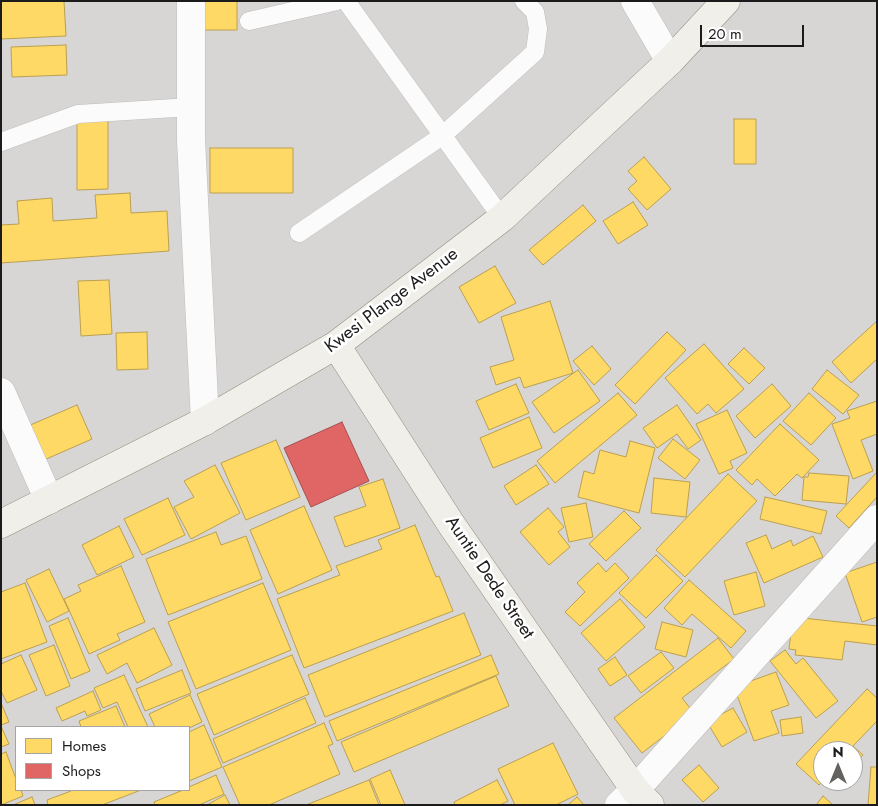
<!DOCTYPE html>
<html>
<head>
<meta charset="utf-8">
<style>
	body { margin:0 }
	#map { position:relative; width:878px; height:806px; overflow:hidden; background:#e9e6e3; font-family:Jost,sans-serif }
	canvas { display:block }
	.frame { position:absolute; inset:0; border:2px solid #1b1b1b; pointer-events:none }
	.legend { position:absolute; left:15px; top:726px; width:175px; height:65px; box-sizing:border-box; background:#fff; border:1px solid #a4a4a4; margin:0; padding:6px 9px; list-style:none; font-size:15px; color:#1b1b1b }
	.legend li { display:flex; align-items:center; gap:10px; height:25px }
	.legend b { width:25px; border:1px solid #a4a4a4 }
	.north { position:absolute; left:813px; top:741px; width:50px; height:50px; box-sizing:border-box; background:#fff; border:1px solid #a4a4a4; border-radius:50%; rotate:0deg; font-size:14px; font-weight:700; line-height:20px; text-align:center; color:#1b1b1b }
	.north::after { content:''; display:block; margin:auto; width:18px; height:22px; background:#636261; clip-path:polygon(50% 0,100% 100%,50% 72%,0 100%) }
	.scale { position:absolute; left:700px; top:25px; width:104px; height:22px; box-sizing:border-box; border:2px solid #1b1b1b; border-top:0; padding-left:6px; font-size:15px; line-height:18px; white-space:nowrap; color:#1b1b1b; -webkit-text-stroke:4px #fff; paint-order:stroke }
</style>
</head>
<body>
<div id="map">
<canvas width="878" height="806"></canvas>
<div class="frame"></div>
<ul class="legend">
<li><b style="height:14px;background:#ffd966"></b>Homes</li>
<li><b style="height:14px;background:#e06666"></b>Shops</li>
</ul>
<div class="north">N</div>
<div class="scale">20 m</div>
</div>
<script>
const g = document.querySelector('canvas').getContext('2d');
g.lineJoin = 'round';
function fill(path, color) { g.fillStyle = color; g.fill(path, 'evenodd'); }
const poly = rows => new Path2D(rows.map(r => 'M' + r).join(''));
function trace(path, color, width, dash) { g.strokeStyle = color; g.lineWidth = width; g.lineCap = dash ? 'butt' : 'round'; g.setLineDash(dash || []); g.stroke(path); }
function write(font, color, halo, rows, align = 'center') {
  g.font = font + ' Jost,sans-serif'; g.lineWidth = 5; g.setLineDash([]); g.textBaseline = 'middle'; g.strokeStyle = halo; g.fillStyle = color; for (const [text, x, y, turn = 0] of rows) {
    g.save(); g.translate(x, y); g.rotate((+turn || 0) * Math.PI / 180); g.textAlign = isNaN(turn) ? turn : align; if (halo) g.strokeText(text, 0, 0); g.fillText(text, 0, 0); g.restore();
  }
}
fill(poly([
	[1,1,877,1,877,805,1,805],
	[16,727,189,727,189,790,16,790],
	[823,751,853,751,853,781,823,781]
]), '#d8d6d5');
const homes = poly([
	[1,1,64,1,66,36,1,39,1,1],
	[197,1,237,1,237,30,197,30,197,1],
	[66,45,67,75,12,77,11,47,66,45],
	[77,119,108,119,108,189,77,190,77,119],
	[734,119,756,119,756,164,734,164,734,119],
	[210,148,293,148,293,193,210,193,210,148],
	[644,157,671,189,647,210,628,189,637,181,628,171,644,157],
	[130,193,131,213,167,211,169,251,1,263,1,225,19,224,17,201,52,198,53,221,97,218,95,195,130,193],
	[633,202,648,225,618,244,603,221,633,202],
	[583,205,596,221,543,265,529,250,583,205],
	[495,266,516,303,479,323,459,287,495,266],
	[109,280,112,334,81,336,78,281,109,280],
	[550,301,573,373,524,388,520,377,496,385,490,367,514,360,501,317,550,301],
	[877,321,877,359,851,383,832,362,877,321],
	[147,332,148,369,117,370,116,333,147,332],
	[667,332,686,350,635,404,615,385,667,332],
	[704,344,744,389,716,413,708,404,697,414,665,378,704,344],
	[592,346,611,369,594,385,573,361,592,346],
	[744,348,765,368,749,384,728,364,744,348],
	[578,370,600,401,554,433,532,402,578,370],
	[827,370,859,395,843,414,812,389,827,370],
	[516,384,529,413,489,430,476,401,516,384],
	[772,384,791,406,755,438,736,416,772,384],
	[618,393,637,415,555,483,537,461,618,393],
	[809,393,836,418,811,445,783,421,809,393],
	[877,401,877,434,861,440,873,471,853,479,832,424,850,418,847,411,877,401],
	[77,405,92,439,44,460,28,426,77,405],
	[677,405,701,440,688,449,677,434,657,448,643,428,677,405],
	[727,410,747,453,730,461,733,468,719,474,696,424,727,410],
	[529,417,542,448,493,468,480,438,529,417],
	[780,424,819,460,802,478,797,474,775,496,757,479,752,485,736,470,780,424],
	[673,439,700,460,685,479,658,458,673,439],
	[276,440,300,497,246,520,221,463,276,440],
	[630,441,655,448,639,513,578,497,584,471,594,474,600,450,626,457,630,441],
	[215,465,240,513,191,539,174,507,194,497,184,481,215,465],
	[536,465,549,484,516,505,504,486,536,465],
	[877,472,877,497,849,528,836,516,877,472],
	[809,473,849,476,846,504,802,500,804,477,808,477,809,473],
	[728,474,757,501,685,577,656,550,728,474],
	[654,478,690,482,686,517,651,513,654,478],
	[383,479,400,528,345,547,334,517,366,506,359,487,383,479],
	[765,497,827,511,821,534,760,519,765,497],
	[168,498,185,535,142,555,124,519,168,498],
	[586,503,593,537,569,542,561,508,586,503],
	[304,506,332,570,278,594,250,530,304,506],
	[548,508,564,527,558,532,570,547,549,565,520,532,548,508],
	[624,511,641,528,606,561,589,544,624,511],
	[415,525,436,577,439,576,453,611,304,668,277,599,340,575,336,566,382,549,378,540,415,525],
	[119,526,134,557,97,575,82,545,119,526],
	[216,532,221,545,246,536,262,579,168,615,146,559,216,532],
	[766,535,772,549,791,540,793,546,813,536,823,557,764,583,746,543,766,535],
	[656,555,683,581,646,618,619,593,656,555],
	[877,562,877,617,862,622,845,573,877,562],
	[598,563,606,572,615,563,629,578,580,626,565,612,585,592,577,583,598,563],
	[121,566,145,622,117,634,120,640,89,654,64,599,81,591,78,585,121,566],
	[49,569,69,611,47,622,26,580,49,569],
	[756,572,765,606,734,615,724,581,756,572],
	[689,580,746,631,731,648,692,614,682,625,664,608,689,580],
	[25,583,47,642,1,659,1,592,25,583],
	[263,583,291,650,196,689,168,622,263,583],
	[620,599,645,627,606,661,581,633,620,599],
	[464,613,481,655,325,717,308,675,464,613],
	[793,617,877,626,877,645,845,641,842,660,795,655,796,650,789,649,793,617],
	[68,618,90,671,71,679,49,626,68,618],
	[662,622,693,630,686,657,655,649,662,622],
	[154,628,172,665,137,683,127,663,107,674,97,655,154,628],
	[718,638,734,659,682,698,694,713,642,753,614,718,718,638],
	[54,645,70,686,46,696,29,655,54,645],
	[785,650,796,664,803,658,838,701,816,718,770,661,785,650],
	[661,652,674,668,641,693,628,676,661,652],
	[21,655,37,690,7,703,1,691,1,664,21,655],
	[292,655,309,694,214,735,197,694,292,655],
	[491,655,499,674,337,741,329,721,491,655],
	[615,657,627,675,610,686,598,669,615,657],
	[182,670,191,693,145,711,136,689,182,670],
	[776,672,789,705,771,711,779,733,754,741,734,687,776,672],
	[124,675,148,727,128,727,117,702,103,708,94,688,124,675],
	[496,676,509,706,354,772,341,742,496,676],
	[867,689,877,698,877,721,853,746,863,755,853,765,853,751,823,751,823,781,819,785,796,764,867,689],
	[93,691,101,710,87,716,85,711,62,721,56,708,93,691],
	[190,695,202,722,189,728,155,727,149,714,190,695],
	[305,698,316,723,223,763,213,739,305,698],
	[1,703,9,722,1,725,1,703],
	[116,706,125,727,81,727,79,721,116,706],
	[733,708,747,732,722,747,707,722,733,708],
	[801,717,803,733,782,736,780,720,801,717],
	[324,723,333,744,328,746,340,774,269,805,240,805,223,767,324,723],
	[204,725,222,767,189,781,189,732,204,725],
	[1,726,9,744,1,747,1,726],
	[553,743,578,794,556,805,515,805,498,769,553,743],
	[6,752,16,779,16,790,21,790,23,796,1,805,1,754,6,752],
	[699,765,719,788,703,802,682,780,699,765],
	[871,767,877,767,877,805,868,805,871,767],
	[390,770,405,805,381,805,370,779,390,770],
	[216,775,224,794,199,805,155,805,154,802,183,790,189,790,189,787,216,775],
	[369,780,379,805,306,805,369,780],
	[497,780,508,801,500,805,455,805,454,802,497,780],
	[71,790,141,790,102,805,48,805,47,800,71,791,71,790],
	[225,795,230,805,207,805,225,795],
	[823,796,833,805,816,805,823,796],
	[32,797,35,805,13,805,32,797],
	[577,797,584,805,568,805,577,797]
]);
fill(homes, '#ffd966');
trace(homes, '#bba050', 1);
const shops = poly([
	[342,422,369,481,311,507,284,448,342,422]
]);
fill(shops, '#e06666');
trace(shops, '#a55050', 1);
const lane = poly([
	[346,1,502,218],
	[249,21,337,1],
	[1,142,78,114,191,107],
	[299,233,442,136,535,52,538,29,535,12,524,1]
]);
const street = poly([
	[191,1,191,140,205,421],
	[635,1,670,61],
	[1,392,49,500],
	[619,805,635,790,877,519]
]);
const secondary = poly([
	[336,345,451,524,635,790,650,805],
	[1,524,205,421,336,345,502,218,670,61,726,1]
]);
trace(lane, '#bfbdbc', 19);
trace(street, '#bfbdbc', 29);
trace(secondary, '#918f7d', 29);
trace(lane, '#fcfbfb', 18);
trace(street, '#fcfbfb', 28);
trace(secondary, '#f1efe9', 28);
write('18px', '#1b1b1b', '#fff', [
	["Kwesi Plange Avenue",392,301,-37],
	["Auntie Dede Street",489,578,56]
]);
</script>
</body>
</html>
